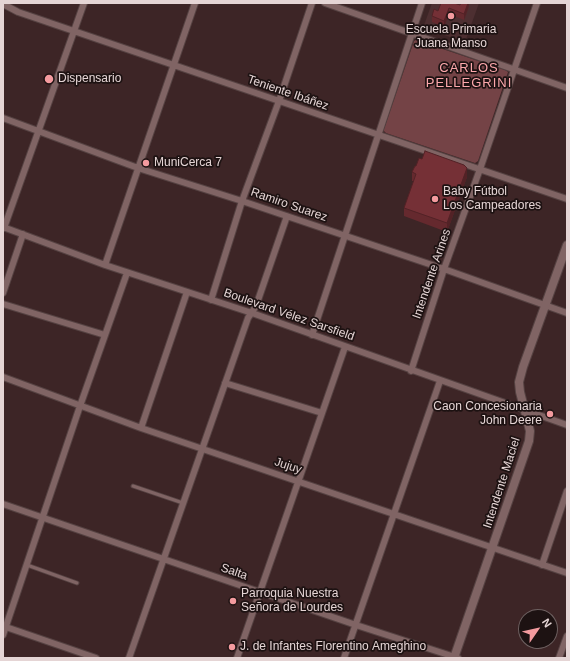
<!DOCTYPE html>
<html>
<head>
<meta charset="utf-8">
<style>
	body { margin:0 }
	#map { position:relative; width:570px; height:661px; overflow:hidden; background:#3d2526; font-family:Helvetica,sans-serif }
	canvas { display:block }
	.frame { position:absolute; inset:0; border:4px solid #e5d5d5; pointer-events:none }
	.north { position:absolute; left:518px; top:609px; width:40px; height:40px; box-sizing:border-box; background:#1d1212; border:1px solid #6d6060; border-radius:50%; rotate:56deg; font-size:11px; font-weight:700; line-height:16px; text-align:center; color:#e5d5d5 }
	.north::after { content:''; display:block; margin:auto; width:14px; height:18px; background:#f49b9f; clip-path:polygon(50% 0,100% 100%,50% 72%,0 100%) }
</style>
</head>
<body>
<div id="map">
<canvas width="570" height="661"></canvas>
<div class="frame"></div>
<div class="north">N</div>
</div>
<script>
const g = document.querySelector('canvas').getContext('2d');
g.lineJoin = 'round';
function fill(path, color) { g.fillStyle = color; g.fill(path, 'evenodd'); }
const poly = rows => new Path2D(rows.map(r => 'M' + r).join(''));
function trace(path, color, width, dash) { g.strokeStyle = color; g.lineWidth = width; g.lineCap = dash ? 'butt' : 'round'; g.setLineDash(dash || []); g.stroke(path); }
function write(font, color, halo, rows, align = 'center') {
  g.font = font + ' Helvetica,sans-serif'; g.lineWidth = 3.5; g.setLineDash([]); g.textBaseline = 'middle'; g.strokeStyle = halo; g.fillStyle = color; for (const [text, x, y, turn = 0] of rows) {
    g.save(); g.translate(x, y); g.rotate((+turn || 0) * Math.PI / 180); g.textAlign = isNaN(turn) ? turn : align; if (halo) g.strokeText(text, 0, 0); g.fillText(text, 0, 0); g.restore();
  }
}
fill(poly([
	[432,3,479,3,465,42,423,28]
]), '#4d2f31');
fill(poly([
	[416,40,505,70,508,72,478,161,475,163,386,133,384,131,384,129,414,41]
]), '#744346');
const service = poly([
	[133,486,183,503],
	[27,565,77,583]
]);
const minor = poly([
	[325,3,567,88],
	[3,4,18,12,567,199],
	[3,118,138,168,242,201,444,269,567,313],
	[3,227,105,265,252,313,567,425],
	[4,228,84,3],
	[105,265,195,3],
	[3,293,23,234],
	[211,300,242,201,279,101,312,3],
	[3,304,105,335],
	[312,335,422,3],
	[411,371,444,269,480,169,537,3],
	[3,377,141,428,567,573],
	[225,383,322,413],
	[141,428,187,292],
	[3,504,356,625,458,658],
	[542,565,567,491],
	[3,626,96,658],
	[3,635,80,406,127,273],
	[129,658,248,318,256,306,287,216],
	[237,658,345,347],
	[344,658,440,381],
	[559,658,567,636]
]);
const secondary = poly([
	[454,658,529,441,530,431,520,392,519,382,523,367,567,245]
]);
trace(service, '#554242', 5);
trace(minor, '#554242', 8);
trace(secondary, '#554242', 10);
trace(service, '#806464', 3);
trace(minor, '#806464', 6);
trace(secondary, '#806464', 8);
fill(poly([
	[469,3,469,6,464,20,449,14,444,27,432,22,432,16,438,11],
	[412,172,467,177,447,232,404,216,404,208,414,181,412,181]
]), '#65292e');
fill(poly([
	[468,3,469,3,469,6,464,20,464,14],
	[449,8,449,14,444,27,444,21],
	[467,168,467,177,447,232,447,223]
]), '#522226');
const building = poly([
	[441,3,454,3,460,5,461,3,468,3,464,14,449,8,444,21,432,16,434,9,438,11,441,3],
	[425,151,464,165,467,168,447,223,404,208,416,174,412,172,415,166,416,166,419,158,422,159,425,151]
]);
fill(building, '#753036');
trace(building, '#522226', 1);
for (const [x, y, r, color] of [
	[451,16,4,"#f49b9f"],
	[49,79,5,"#f49b9f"],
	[146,163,4,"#f49b9f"],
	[435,199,4,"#f49b9f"],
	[550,414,4,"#f49b9f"],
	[233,601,4,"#f49b9f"],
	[232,647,4,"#f49b9f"]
]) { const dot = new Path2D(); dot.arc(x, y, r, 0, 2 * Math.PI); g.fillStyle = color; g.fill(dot); trace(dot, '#1d1212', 1.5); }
write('12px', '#e5d5d5', '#1d1212', [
	["Escuela Primaria",451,30,"center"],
	["Juana Manso",451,44,"center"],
	["Dispensario",58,79],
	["MuniCerca 7",154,163],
	["Baby Fútbol",443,192],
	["Los Campeadores",443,206],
	["Caon Concesionaria",542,407,"right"],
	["John Deere",542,421,"right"],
	["Parroquia Nuestra",241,594],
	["Señora de Lourdes",241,608],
	["J. de Infantes Florentino Ameghino",240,647]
], 'left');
write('12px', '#e5d5d5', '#1d1212', [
	["Teniente Ibáñez",288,93,19],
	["Ramiro Suarez",289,205,19],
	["Intendente Arines",432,274,-71],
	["Boulevard Vélez Sarsfield",289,315,19],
	["Jujuy",288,466,18],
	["Intendente Maciel",502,483,-72],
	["Salta",234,572,19]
]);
g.letterSpacing = '1px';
write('13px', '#fda8ac', '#1d1212', [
	["CARLOS",469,68],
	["PELLEGRINI",469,83]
]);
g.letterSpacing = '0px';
</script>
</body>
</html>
